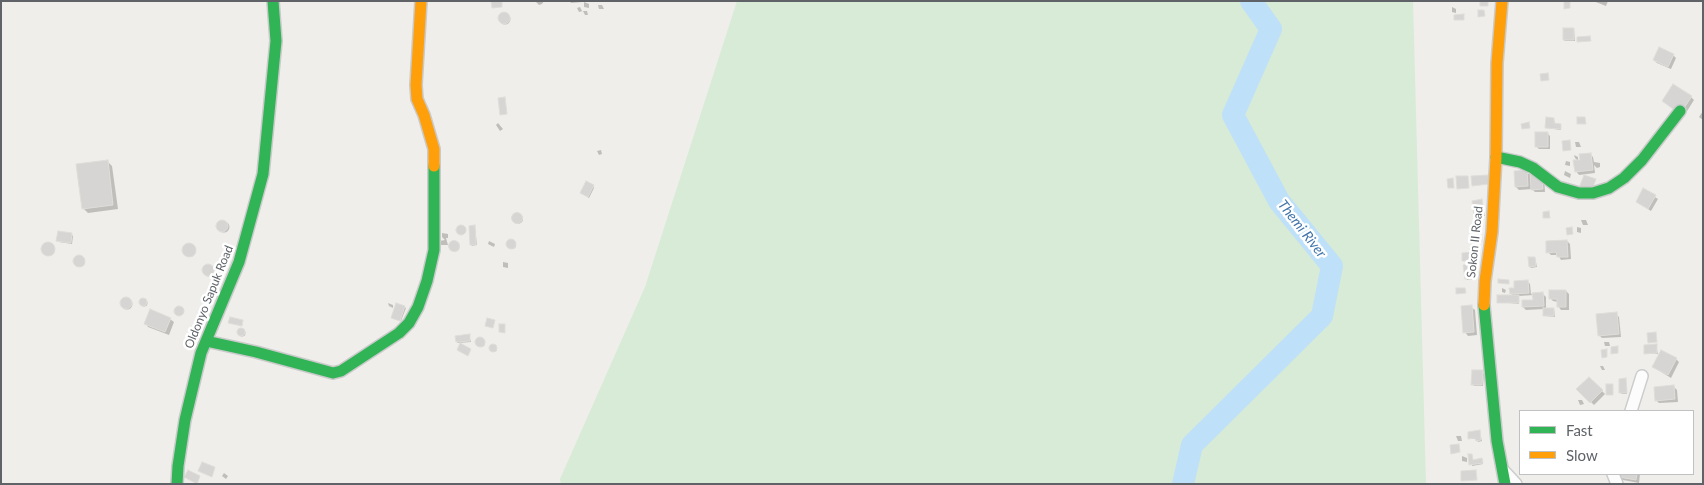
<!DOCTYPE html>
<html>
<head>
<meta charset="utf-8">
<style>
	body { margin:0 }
	#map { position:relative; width:1704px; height:485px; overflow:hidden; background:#efeeea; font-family:Lato,sans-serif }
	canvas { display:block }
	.frame { position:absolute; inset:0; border:2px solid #5f6368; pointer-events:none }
	.legend { position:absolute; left:1519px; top:410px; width:175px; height:65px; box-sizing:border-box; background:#fff; border:1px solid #bfc1c3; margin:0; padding:6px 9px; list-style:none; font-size:15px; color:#5f6368 }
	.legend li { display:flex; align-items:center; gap:10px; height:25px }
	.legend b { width:25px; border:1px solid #bfc1c3 }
</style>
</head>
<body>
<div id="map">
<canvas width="1704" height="485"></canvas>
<div class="frame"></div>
<ul class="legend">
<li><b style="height:6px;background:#30b455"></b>Fast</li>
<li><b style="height:6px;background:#ff9f0a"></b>Slow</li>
</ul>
</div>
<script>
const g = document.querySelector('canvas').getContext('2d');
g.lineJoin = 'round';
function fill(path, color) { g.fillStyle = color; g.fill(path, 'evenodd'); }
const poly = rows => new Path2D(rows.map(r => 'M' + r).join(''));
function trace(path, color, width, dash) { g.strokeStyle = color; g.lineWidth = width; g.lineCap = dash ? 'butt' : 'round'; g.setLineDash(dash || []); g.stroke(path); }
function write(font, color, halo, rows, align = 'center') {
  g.font = font + ' Lato,sans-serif'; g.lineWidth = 5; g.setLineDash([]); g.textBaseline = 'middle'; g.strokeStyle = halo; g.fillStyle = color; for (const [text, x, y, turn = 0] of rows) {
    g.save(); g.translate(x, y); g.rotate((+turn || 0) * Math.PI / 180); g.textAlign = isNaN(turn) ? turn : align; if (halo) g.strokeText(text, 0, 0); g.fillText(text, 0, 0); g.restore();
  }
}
fill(poly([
	[737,1,1413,1,1426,484,561,484,560,479,645,287]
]), '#d8ebd6');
fill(poly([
	[535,1,544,1,542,4,539,5],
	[570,1,582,1,582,2,571,3],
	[1593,1,1608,1,1606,6],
	[584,2,589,4,589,8,584,7],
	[598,5,602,5,604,9,599,9],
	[580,7,582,11,587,11,588,15,585,15,583,11,579,12,577,8],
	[1452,7,1456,9,1456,13,1452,12],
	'499.5 19a5.5 5.5 0 1 1 11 0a5.5 5.5 0 1 1-11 0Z',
	[1574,29,1575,41,1565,41,1564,40],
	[1673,55,1676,58,1671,69,1657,63,1654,60],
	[1691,97,1694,100,1684,116,1663,101],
	[1703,111,1703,120,1699,117],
	[1554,119,1555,125,1560,125,1561,130,1547,128],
	[498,123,503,129,500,131,496,125],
	[1547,133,1550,136,1550,149,1539,149,1536,146],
	[1575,142,1579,142,1581,147,1576,147],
	[601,150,602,154,599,155,597,151],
	[1590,154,1593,157,1594,162,1600,163,1600,167,1597,168,1594,165,1595,173,1579,175,1576,171,1578,161,1575,158,1574,155,1578,157,1578,161],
	[107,161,112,166,118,209,88,213,83,208],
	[1566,161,1570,162,1570,166,1565,165],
	[1565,171,1571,174,1570,178,1564,175],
	[1515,172,1544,176,1545,192,1535,192,1532,189,1519,190,1516,187],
	[593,186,594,188,589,198,581,193],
	[1644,190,1658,199,1651,211,1637,202],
	[1482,201,1485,216,1476,217,1475,215],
	'513 219a5 5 0 1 1 10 0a5 5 0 1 1-10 0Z',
	[1581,220,1586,220,1588,225,1583,225],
	'218.5 227a5.5 5.5 0 1 1 11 0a5.5 5.5 0 1 1-11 0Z',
	'458 230a4 4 0 1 1 8 0a4 4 0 1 1-8 0Z',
	[475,227,477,245,472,246,471,244],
	[1471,227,1475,227,1476,231,1472,231],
	[1577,227,1581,228,1581,233,1577,232],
	[59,233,72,235,73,236,72,244,59,242,58,240],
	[442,233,448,234,448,238,446,238,448,245,441,245,439,241,445,240,442,237],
	'508 245a4 4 0 1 1 8 0a4 4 0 1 1-8 0Z',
	[489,241,495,244,494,247,488,244],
	[1567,241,1570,244,1571,259,1561,260,1558,255,1551,255,1548,252],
	'450.5 247a4.5 4.5 0 1 1 9 0a4.5 4.5 0 1 1-9 0Z',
	'43 250a6 6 0 1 1 12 0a6 6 0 1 1-12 0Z',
	'184 251a6 6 0 1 1 12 0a6 6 0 1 1-12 0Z',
	[1469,248,1475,250,1475,252,1472,252,1475,255,1475,261,1464,261,1472,254],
	'75 262a5 5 0 1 1 10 0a5 5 0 1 1-10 0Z',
	[1535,258,1537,267,1531,268,1530,266],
	[503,262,508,263,508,268,503,267],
	[1472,265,1474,279,1467,280,1466,278],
	'203.5 271a5.5 5.5 0 1 1 11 0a5.5 5.5 0 1 1-11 0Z',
	[1527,281,1530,284,1531,294,1543,294,1546,297,1546,309,1554,309,1555,317,1545,316,1544,309,1526,310,1523,307,1534,301,1534,295,1519,296,1519,304,1499,302,1514,296,1511,294],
	[1502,288,1506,290,1505,293,1502,292],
	[1566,291,1569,294,1569,310,1561,310,1558,306,1558,302,1553,301,1550,298],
	'121.5 304a5.5 5.5 0 1 1 11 0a5.5 5.5 0 1 1-11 0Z',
	'140.5 303a3.5 3.5 0 1 1 7 0a3.5 3.5 0 1 1-7 0Z',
	[388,303,393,305,393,308,389,306],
	'176 311a4 4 0 1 1 8 0a4 4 0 1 1-8 0Z',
	[404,307,406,308,401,321,394,319],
	[1471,307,1475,310,1477,335,1468,336,1465,332],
	[1616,314,1619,317,1621,337,1602,338,1599,335],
	[170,319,174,322,169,335,148,327,145,323],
	'238.5 333a3.5 3.5 0 1 1 7 0a3.5 3.5 0 1 1-7 0Z',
	[469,335,471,342,458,343,457,342],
	'477 343a4 4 0 1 1 8 0a4 4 0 1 1-8 0Z',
	[1604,342,1609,342,1610,346,1605,346],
	'491 349a3 3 0 1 1 6 0a3 3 0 1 1-6 0Z',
	[1656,346,1658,354,1645,353],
	[1676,359,1679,362,1671,378,1653,367],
	[1600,366,1603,366,1605,370,1602,370],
	[1484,373,1483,386,1474,386,1473,384],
	[1589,378,1605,394,1594,405,1578,389],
	[1626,380,1627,394,1622,394,1621,393],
	[1674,387,1677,390,1678,402,1659,403,1656,400],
	[1578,400,1582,400,1584,404,1580,405],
	[1479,432,1482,441,1478,442,1477,439,1470,439],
	[1456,436,1461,436,1462,441,1458,441],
	[1472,455,1473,461,1482,460,1483,464,1472,466],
	[1462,456,1467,458,1467,462,1462,461],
	[224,473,228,476,226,479,222,476],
	[1621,474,1640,474,1639,483,1623,480,1620,477]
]), '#0003');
trace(poly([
	[1183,484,1192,445,1322,316,1332,266,1279,201,1233,115,1271,29,1251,1]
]), '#bfe0f9', 22);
const building = poly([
	[491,1,502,1,502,7,492,8,491,1],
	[1480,1,1488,1,1488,6,1480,6,1480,1],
	[1564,1,1570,1,1570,8,1564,9,1564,1],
	[1478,10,1484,10,1485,16,1478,17,1478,10],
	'498 18a6 6 0 1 1 12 0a6 6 0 1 1-12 0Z',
	[1464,14,1464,20,1454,20,1454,15,1464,14],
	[1563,28,1574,28,1574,40,1563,40,1563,28],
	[1590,36,1591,41,1577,42,1577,37,1590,36],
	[1659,47,1674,54,1668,67,1653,60,1659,47],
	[1548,73,1549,80,1541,81,1540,74,1548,73],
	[1673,84,1692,96,1680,114,1662,101,1673,84],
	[505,97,507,114,500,115,498,98,505,97],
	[1546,117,1554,118,1554,123,1561,124,1561,129,1545,128,1546,117],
	[1577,117,1585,117,1586,124,1577,124,1577,117],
	[1529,122,1530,128,1522,129,1521,124,1529,122],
	[1535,132,1548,132,1548,147,1535,147,1535,132],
	[1570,140,1571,150,1563,151,1562,141,1570,140],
	[1591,153,1593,170,1575,172,1573,160,1580,160,1579,154,1591,153],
	[108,160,113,205,82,209,76,164,108,160],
	[1527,170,1528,186,1515,187,1514,171,1527,170],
	[1541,171,1543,189,1531,190,1530,172,1541,171],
	[1488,175,1489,184,1472,186,1471,176,1488,175],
	[1584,175,1596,179,1591,192,1579,188,1584,175],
	[1456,176,1468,176,1469,188,1457,189,1456,176],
	[1453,178,1454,188,1448,188,1447,179,1453,178],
	[586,181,594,185,588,197,580,193,586,181],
	[1643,188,1656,195,1648,209,1636,202,1643,188],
	[1482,199,1484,215,1474,216,1472,201,1482,199],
	[1549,211,1550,218,1543,218,1543,212,1549,211],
	'511.5 218a5.5 5.5 0 1 1 11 0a5.5 5.5 0 1 1-11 0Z',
	'216 226a6 6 0 1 1 12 0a6 6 0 1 1-12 0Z',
	[475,225,476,245,470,245,469,226,475,225],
	'456 230a5 5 0 1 1 10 0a5 5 0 1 1-10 0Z',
	[1572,227,1573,234,1567,235,1566,228,1572,227],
	[58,231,72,233,71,243,56,241,58,231],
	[1471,237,1482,237,1482,242,1471,243,1471,237],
	'506 244a5 5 0 1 1 10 0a5 5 0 1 1-10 0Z',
	[1567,240,1568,257,1557,257,1556,252,1546,253,1546,241,1567,240],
	'448.5 246a5.5 5.5 0 1 1 11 0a5.5 5.5 0 1 1-11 0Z',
	'41 249a7 7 0 1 1 14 0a7 7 0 1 1-14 0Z',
	'182 250a7 7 0 1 1 14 0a7 7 0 1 1-14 0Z',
	[1474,252,1474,261,1462,261,1462,253,1474,252],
	'73 261a6 6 0 1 1 12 0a6 6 0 1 1-12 0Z',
	[1528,257,1535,257,1536,266,1529,267,1528,257],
	[1472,264,1473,278,1465,279,1463,265,1472,264],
	'202 270a6 6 0 1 1 12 0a6 6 0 1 1-12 0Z',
	[1498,279,1509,280,1509,284,1498,283,1498,279],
	[1528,280,1529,293,1510,294,1509,288,1514,288,1514,281,1528,280],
	[1456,288,1465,288,1466,293,1456,294,1456,288],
	[1549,290,1566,290,1566,307,1557,307,1557,299,1549,299,1549,290],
	[1543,292,1544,306,1522,307,1522,300,1533,300,1532,293,1543,292],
	[1497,295,1519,295,1519,303,1497,303,1497,295],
	'120 303a6 6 0 1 1 12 0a6 6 0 1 1-12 0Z',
	'139 302a4 4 0 1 1 8 0a4 4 0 1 1-8 0Z',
	[396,303,405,306,400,321,391,318,396,303],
	[1472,305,1474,332,1463,333,1461,306,1472,305],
	'174 311a5 5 0 1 1 10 0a5 5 0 1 1-10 0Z',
	[1543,308,1554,308,1554,316,1543,316,1543,308],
	[150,309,171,318,165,332,144,324,150,309],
	[1617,312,1619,334,1598,336,1596,314,1617,312],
	[230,317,243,320,242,326,228,323,230,317],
	[487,318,495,320,493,328,485,326,487,318],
	[499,324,505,324,505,333,499,332,499,324],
	'237 332a4 4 0 1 1 8 0a4 4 0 1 1-8 0Z',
	[1656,332,1657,342,1648,343,1647,333,1656,332],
	[470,334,470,341,456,342,455,336,470,334],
	'475 342a5 5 0 1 1 10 0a5 5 0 1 1-10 0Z',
	[460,343,471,349,468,356,457,350,460,343],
	'489 348a4 4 0 1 1 8 0a4 4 0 1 1-8 0Z',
	[1657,344,1657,353,1644,354,1644,345,1657,344],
	[1618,346,1618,353,1611,354,1611,347,1618,346],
	[1607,349,1607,357,1602,358,1601,350,1607,349],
	[1661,350,1677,358,1668,375,1652,367,1661,350],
	[1472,370,1483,370,1482,385,1471,385,1472,370],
	[1589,377,1603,390,1590,403,1576,389,1589,377],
	[1626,378,1627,393,1619,393,1619,379,1626,378],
	[1606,384,1613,384,1613,395,1606,395,1606,384],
	[1674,385,1675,399,1655,401,1654,387,1674,385],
	[1480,430,1481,440,1476,441,1475,438,1468,439,1468,432,1480,430],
	[1459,444,1460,452,1451,454,1450,445,1459,444],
	[1468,454,1472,454,1473,460,1482,458,1483,463,1469,465,1468,454],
	[202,462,215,467,212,477,198,471,202,462],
	[188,470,200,476,197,484,184,477,188,470],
	[1476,470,1477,480,1461,481,1461,471,1476,470],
	[1620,474,1637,474,1636,480,1619,477,1620,474]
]);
fill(building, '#d6d5d3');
trace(building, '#deddd9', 1);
const street = poly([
	[1631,411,1642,376],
	[1503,470,1516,484],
	[1613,474,1617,484]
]);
const fast = poly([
	[1496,157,1520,162,1533,168,1558,187,1579,193,1593,193,1609,188,1624,178,1642,160,1680,111],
	[1484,305,1497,441,1505,484],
	[206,341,256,352,333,373,341,371,399,333,409,323,418,307,427,281,434,250,434,166],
	[177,484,178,466,185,420,201,353,239,262,263,174,276,41,273,1]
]);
const slow = poly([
	[421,1,416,85,417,99,424,115,434,149,434,166],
	[1484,305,1485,281,1492,232,1496,157,1497,63,1502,1]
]);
trace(street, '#cbcccc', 14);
trace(fast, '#cacacb', 14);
trace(slow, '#cacacb', 14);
trace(street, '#fdfcfc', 11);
trace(fast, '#30b455', 11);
trace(slow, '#ff9f0a', 11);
write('12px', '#5f6368', '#fff', [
	["Sokon II Road",1475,242,-84],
	["Oldonyo Sapuk Road",209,297,-68]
]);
write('italic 14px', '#4174aa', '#fff', [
	["Themi River",1302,229,52]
]);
</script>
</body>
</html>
